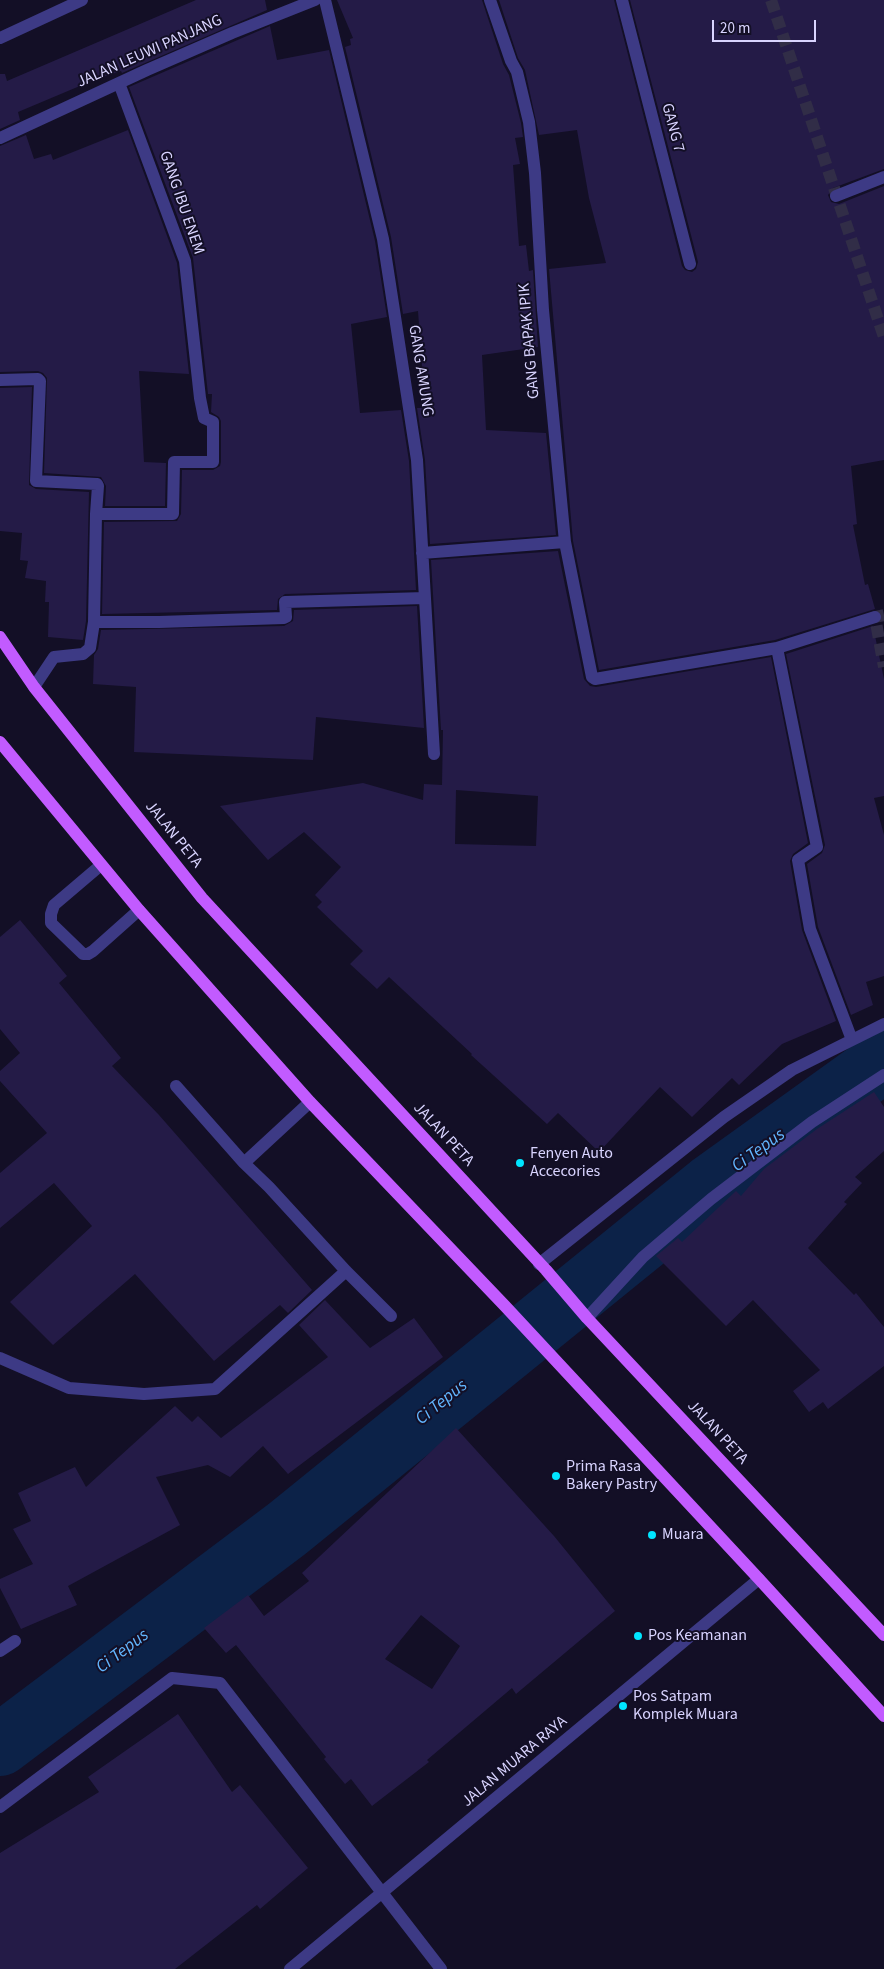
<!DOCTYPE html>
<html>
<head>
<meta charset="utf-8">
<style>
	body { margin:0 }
	#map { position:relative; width:884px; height:1969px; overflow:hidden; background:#130f26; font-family:"Source Sans 3",sans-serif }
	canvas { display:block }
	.scale { position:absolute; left:712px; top:20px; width:104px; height:22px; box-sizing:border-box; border:2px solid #d9d4ff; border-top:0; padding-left:6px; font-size:15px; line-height:18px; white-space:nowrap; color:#d9d4ff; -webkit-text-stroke:4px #130f26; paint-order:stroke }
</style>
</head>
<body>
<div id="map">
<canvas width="884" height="1969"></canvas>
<div class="scale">20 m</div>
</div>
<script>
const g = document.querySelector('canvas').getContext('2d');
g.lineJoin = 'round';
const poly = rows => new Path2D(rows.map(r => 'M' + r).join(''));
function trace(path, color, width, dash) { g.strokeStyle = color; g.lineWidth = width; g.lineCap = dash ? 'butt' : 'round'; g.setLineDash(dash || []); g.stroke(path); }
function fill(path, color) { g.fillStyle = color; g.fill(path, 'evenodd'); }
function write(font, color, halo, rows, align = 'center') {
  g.font = font + ' "Source Sans 3",sans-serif'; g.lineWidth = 4; g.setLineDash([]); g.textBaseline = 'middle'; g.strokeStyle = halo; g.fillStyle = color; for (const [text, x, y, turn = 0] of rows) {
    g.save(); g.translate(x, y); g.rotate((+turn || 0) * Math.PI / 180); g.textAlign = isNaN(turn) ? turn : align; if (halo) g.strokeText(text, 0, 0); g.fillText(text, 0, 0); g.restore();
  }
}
trace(poly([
	[0,1745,287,1529,710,1186,884,1061]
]), '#0c2248', 62);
fill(poly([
	[196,0,265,0,267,10,122,73,121,71,94,80,18,112,20,120,0,129,0,74,5,74,7,81],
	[337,0,482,0,503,64,509,75,521,123,523,137,515,138,520,164,513,165,519,246,526,245,529,271,533,270,538,347,482,355,486,430,546,433,556,535,430,544,425,460,417,408,425,408,418,311,403,314,391,237,345,47,351,45,350,39,353,38],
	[499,0,614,0,682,266,685,270,692,272,696,269,698,262,630,0,884,0,884,169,833,188,828,195,831,202,839,204,884,186,884,460,851,466,857,524,853,525,865,585,868,584,875,609,775,640,599,670,573,541,549,269,606,263,589,198,577,130,539,135,525,70,518,58],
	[270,26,277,60,329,50,375,241,387,317,351,324,360,413,401,410,409,461,416,590,285,594,278,599,277,610,102,614,104,522,177,521,181,514,182,470,213,470,220,466,221,462,221,421,219,417,211,412,212,394,208,394,193,258,129,87],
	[128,130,177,263,189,374,139,371,144,462,166,463,165,506,105,506,106,486,101,477,44,473,47,378,43,373,38,371,0,372,0,146,26,135,34,159,51,154,53,160],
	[32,387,29,485,36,489,89,492,86,621,83,640,48,637,49,602,45,602,46,581,25,578,28,561,20,560,22,533,0,531,0,388],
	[558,551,584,679,590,686,596,687,771,657,808,843,793,854,790,861,802,930,836,1021,782,1044,739,1085,732,1078,692,1117,660,1087,599,1152,558,1113,547,1124,471,1055,472,1054,389,977,377,989,350,964,363,951,317,907,322,902,315,895,341,867,304,832,268,860,220,806,363,783,423,800,424,784,442,785,443,730,441,730,431,560],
	[456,790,538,796,536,846,455,844],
	[417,606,424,728,316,717,313,760,134,752,136,687,93,684,94,655,98,649,101,630,284,626,293,621,294,610],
	[873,626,884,679,884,796,874,798,884,835,884,976,866,982,873,1005,851,1015,818,927,807,864,822,853,825,845,786,654],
	[20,920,67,976,59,983,121,1058,112,1066,159,1115,312,1290,288,1313,280,1305,214,1361,135,1274,53,1345,10,1302,92,1226,54,1183,0,1228,0,1173,47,1133,0,1081,0,1071,20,1053,0,1029,0,937],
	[874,1092,884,1107,884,1151,855,1177,862,1183,844,1202,847,1204,808,1248,854,1295,856,1293,884,1327,884,1366,828,1409,823,1402,809,1412,793,1391,820,1370,753,1300,726,1326,656,1256,678,1238,682,1242,736,1191,741,1196,764,1169,817,1129],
	[325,1300,370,1348,414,1318,443,1357,288,1474,263,1446,230,1477,208,1465,156,1477,180,1525,68,1586,77,1605,21,1629,0,1588,0,1579,33,1564,13,1529,31,1521,18,1493,75,1467,86,1487,175,1406,192,1422,198,1416,221,1438,328,1357,299,1325],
	[456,1428,554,1536,615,1611,516,1694,512,1688,427,1760,429,1762,372,1806,351,1779,345,1784,324,1759,326,1757,236,1645,226,1653,204,1628,248,1595,264,1616,309,1581,302,1573],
	[421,1615,460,1646,432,1689,385,1659],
	[178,1714,232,1792,240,1785,308,1868,260,1909,257,1905,175,1969,0,1969,0,1853,99,1792,88,1777]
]), '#241b47');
trace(poly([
	[771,0,884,337],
	[884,615,875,617,884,667]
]), '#312d47', 12, [12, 6]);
trace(poly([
	[0,38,82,0],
	[101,865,54,905,51,914,51,923,83,954,88,954,93,951,139,910],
	[176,1086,244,1163],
	[310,1102,244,1163,269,1187,346,1271,391,1316],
	[0,1358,69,1388,144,1394,215,1389,346,1271]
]), '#3d3a85', 12);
trace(poly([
	[325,0,383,239,417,460,434,754],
	[622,0,690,264],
	[119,83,185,261,200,398,204,418,213,422,213,462,174,462,173,514,96,514,94,622,159,622,284,618,286,617,285,602,425,598],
	[0,138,147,70,232,33,315,0],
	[836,196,884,177],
	[0,380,38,379,40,381,36,481,97,484,98,486,96,514],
	[565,542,592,677,595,679,777,648,875,617],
	[422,553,565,542,543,310,535,173,529,122,517,72,511,61,490,0],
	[777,648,817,847,798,860,810,929,852,1040],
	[34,687,54,657,83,654,90,648,94,622],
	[539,1264,724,1117,792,1070,884,1024],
	[587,1318,643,1257,711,1199,812,1122,884,1075],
	[0,1651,15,1641],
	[0,1807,172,1678,220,1683,441,1969],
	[290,1969,759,1579]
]), '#3d3a85', 12);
trace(poly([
	[0,637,34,687,202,898,546,1270,587,1318,884,1635],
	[0,742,139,910,310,1102,505,1306,759,1579,884,1716]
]), '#c25bff', 12);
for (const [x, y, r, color] of [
	[520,1163,5,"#00e5ff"],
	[556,1476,5,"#00e5ff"],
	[652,1535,5,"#00e5ff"],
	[638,1636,5,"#00e5ff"],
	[623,1706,5,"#00e5ff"]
]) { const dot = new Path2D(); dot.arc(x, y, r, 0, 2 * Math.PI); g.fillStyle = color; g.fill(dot); trace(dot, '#130f26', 2); }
write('16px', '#d9d4ff', '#130f26', [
	["JALAN LEUWI PANJANG",150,52,-24],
	["GANG 7",672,128,75],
	["GANG IBU ENEM",181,203,71],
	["GANG BAPAK IPIK",530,341,-95],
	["GANG AMUNG",420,371,81],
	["JALAN PETA",173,835,51],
	["JALAN PETA",443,1135,47],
	["JALAN PETA",717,1433,47],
	["JALAN MUARA RAYA",515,1762,-40]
]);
write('16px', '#d9d4ff', '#130f26', [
	["Fenyen Auto",530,1154],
	["Accecories",530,1172],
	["Prima Rasa",566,1467],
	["Bakery Pastry",566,1485],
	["Muara",662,1535],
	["Pos Keamanan",648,1636],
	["Pos Satpam",633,1697],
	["Komplek Muara",633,1715]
], 'left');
write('italic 18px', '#62b6ff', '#130f26', [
	["Ci Tepus",759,1151,-36],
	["Ci Tepus",442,1403,-39],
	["Ci Tepus",123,1652,-37]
]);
</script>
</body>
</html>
